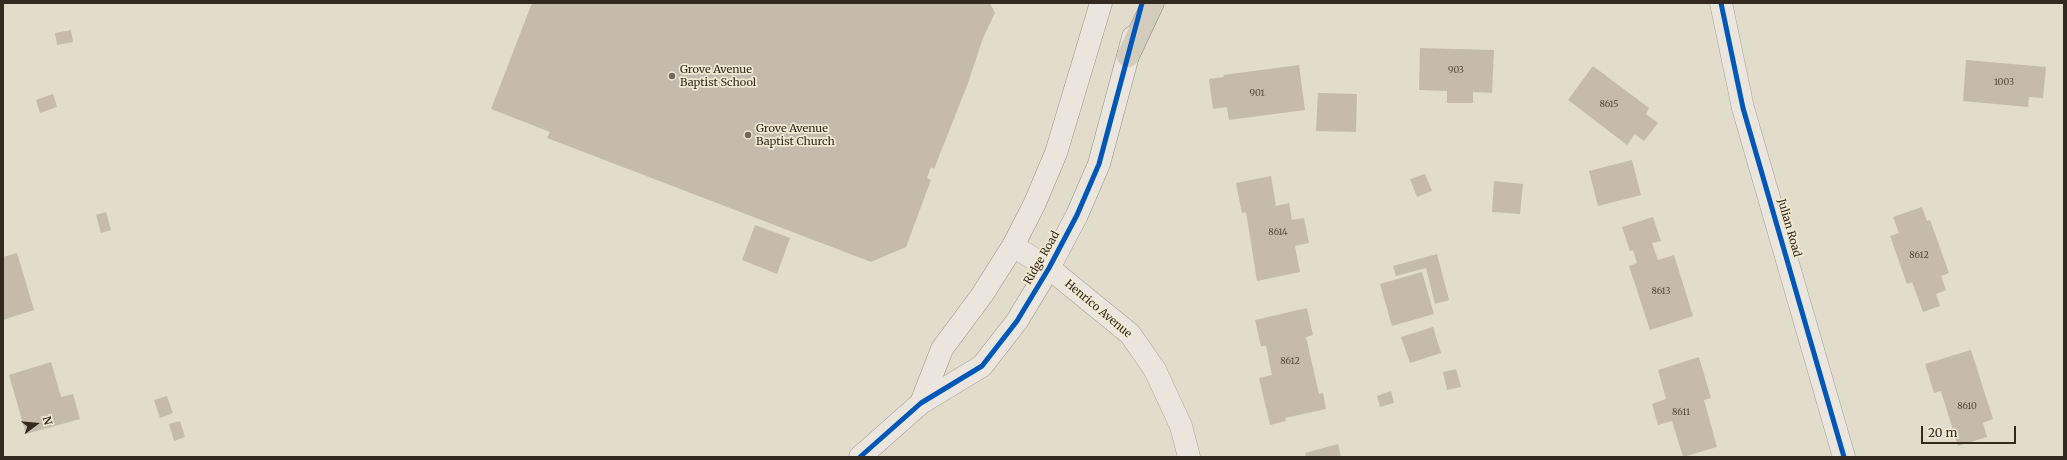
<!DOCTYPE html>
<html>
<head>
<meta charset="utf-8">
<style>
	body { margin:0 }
	#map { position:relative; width:2067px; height:460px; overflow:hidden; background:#e1dccc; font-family:Merriweather,serif }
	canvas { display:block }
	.frame { position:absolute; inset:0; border:4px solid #332a1f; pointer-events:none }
	.north { position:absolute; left:16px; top:404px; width:40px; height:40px; -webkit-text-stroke:3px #f1ead3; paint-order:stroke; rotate:74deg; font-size:11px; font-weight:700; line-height:16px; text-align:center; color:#332a1f }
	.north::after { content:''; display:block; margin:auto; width:14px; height:18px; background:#332a1f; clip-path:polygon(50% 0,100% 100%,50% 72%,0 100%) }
	.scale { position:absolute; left:1921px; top:426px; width:95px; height:18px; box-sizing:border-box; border:2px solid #332a1f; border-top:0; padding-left:5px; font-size:12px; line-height:14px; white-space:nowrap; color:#332a1f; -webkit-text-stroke:3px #f1ead3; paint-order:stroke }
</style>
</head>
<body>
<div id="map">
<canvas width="2067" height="460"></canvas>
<div class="frame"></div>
<div class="north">N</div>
<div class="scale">20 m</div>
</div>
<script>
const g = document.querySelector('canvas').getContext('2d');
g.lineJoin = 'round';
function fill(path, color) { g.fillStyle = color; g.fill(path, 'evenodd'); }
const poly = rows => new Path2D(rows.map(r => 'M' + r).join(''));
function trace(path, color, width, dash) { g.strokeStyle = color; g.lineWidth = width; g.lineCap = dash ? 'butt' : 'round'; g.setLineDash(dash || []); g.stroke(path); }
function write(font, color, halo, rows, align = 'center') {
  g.font = font + ' Merriweather,serif'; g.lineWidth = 3.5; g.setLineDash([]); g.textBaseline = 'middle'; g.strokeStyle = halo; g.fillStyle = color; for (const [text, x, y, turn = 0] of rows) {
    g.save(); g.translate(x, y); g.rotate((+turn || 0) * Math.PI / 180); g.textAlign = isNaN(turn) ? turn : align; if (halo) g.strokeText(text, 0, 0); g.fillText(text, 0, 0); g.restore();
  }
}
fill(poly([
	[532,3,990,3,995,13,983,38,968,83,934,169,931,167,927,178,931,180,906,247,871,262,547,138,550,132,491,109],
	[71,30,73,42,57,45,55,33],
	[1420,48,1494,50,1492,93,1473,92,1473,103,1447,103,1447,91,1419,90],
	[1966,60,2046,67,2043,98,2029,97,2028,107,1963,101],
	[1299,65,1305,110,1229,120,1227,107,1213,109,1209,79,1224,77,1223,75],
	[1593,66,1649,108,1646,114,1658,123,1644,141,1635,134,1627,145,1568,100],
	[1318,93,1357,94,1356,132,1316,131],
	[53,94,57,107,40,113,36,100],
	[1632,160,1641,195,1598,206,1589,171],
	[1425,174,1432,191,1417,197,1410,179],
	[1271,176,1276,206,1289,203,1292,220,1304,218,1309,243,1295,246,1300,272,1257,281,1246,212,1242,213,1236,183],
	[1494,181,1523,184,1520,214,1492,212],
	[1922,207,1927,221,1930,220,1949,273,1941,276,1946,290,1936,294,1940,306,1923,312,1912,282,1907,284,1890,236,1899,233,1893,217],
	[106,212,111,230,101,233,96,215],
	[1653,217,1661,241,1652,243,1658,260,1674,255,1693,316,1650,330,1629,266,1637,263,1633,250,1630,251,1622,227],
	[755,225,790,238,777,274,742,260],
	[17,253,34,310,3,320,3,257],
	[1437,254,1449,300,1435,304,1426,268,1396,276,1393,266],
	[1422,272,1434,314,1392,326,1380,284],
	[1307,308,1313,335,1306,337,1319,394,1323,393,1326,409,1285,418,1286,421,1270,425,1259,378,1272,375,1266,346,1261,346,1255,320],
	[1433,327,1441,353,1410,363,1401,337],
	[1971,350,1993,419,1983,423,1987,437,1958,446,1941,391,1934,393,1925,364],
	[1699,357,1711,398,1704,400,1717,447,1683,457,1672,421,1658,425,1652,404,1666,399,1658,370],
	[51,362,61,397,73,394,80,419,26,434,9,375],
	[1456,369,1461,387,1447,390,1443,372],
	[1391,391,1394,403,1380,407,1377,396],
	[167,396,173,413,160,418,154,400],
	[180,421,185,437,174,441,169,424],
	[1338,444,1341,457,1306,457,1305,453]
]), '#c4bbad');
const street = poly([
	[1721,3,1743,108,1844,457],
	[1013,246,1049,268,1130,334,1155,370,1181,426,1189,457]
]);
const secondary = poly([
	[921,403,942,349,982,295,1013,246,1034,205,1056,153,1101,3],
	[860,457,921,403,982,366,1017,321,1049,268,1077,215,1099,164,1133,37]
]);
const highway = poly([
	[1128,56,1153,3]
]);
trace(street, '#a6a195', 23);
trace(secondary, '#969085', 23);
trace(highway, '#8c867c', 23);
trace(street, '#eae6dd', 22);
trace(secondary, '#eae6dd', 22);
trace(highway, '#d3ccbe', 22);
trace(poly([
	[1721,3,1743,108,1844,457],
	[860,457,921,403,982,366,1017,321,1049,268,1077,215,1099,164,1142,3]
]), '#0057b8', 5);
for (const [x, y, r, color] of [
	[672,76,4,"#70685c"],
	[748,135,4,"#70685c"]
]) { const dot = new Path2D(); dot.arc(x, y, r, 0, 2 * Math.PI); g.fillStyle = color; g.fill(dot); trace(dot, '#f1ead3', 1.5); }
write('9px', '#574e42', null, [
	["903",1456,70],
	["1003",2004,82],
	["901",1257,93],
	["8615",1609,104],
	["8614",1278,232],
	["8612",1919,255],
	["8613",1661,291],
	["8612",1290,361],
	["8610",1967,406],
	["8611",1681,412]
]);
write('11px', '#332a1f', '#f1ead3', [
	["Grove Avenue",680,70],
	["Baptist School",680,83],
	["Grove Avenue",756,129],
	["Baptist Church",756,142]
], 'left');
write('11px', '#332a1f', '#f1ead3', [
	["Julian Road",1789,228,74],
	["Ridge Road",1042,258,-60],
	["Henrico Avenue",1098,309,40]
]);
</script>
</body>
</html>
